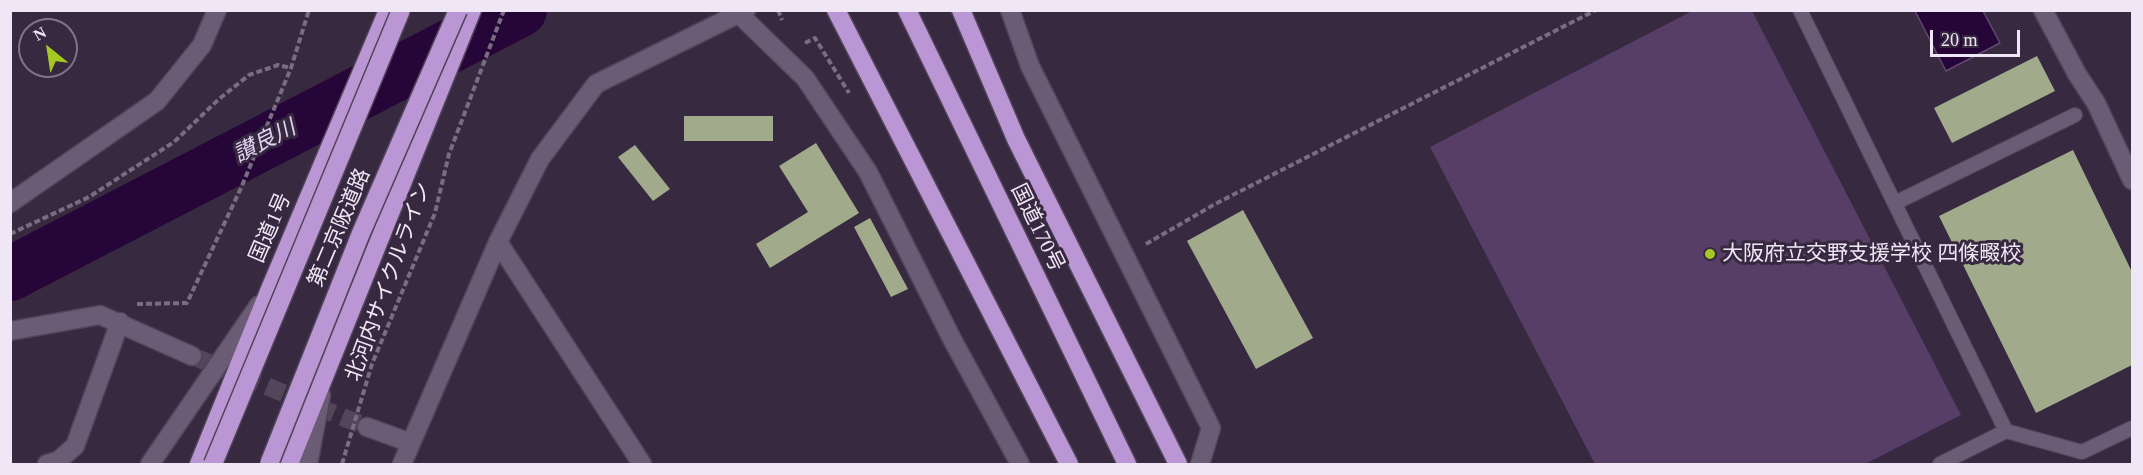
<!DOCTYPE html>
<html>
<head>
<meta charset="utf-8">
<style>
	body { margin:0 }
	#map { position:relative; width:2143px; height:475px; overflow:hidden; background:#372940; font-family:"Times New Roman",serif }
	canvas { display:block }
	.frame { position:absolute; inset:0; border:12px solid #f0e7f6; pointer-events:none }
	.north { position:absolute; left:18px; top:18px; width:60px; height:60px; box-sizing:border-box; background:#372940; border:2px solid #817589; border-radius:50%; rotate:330deg; font-size:16px; font-weight:700; line-height:24px; text-align:center; color:#f0e7f6 }
	.north::after { content:''; display:block; margin:auto; width:21px; height:27px; background:#a5c823; clip-path:polygon(50% 0,100% 100%,50% 72%,0 100%) }
	.scale { position:absolute; left:1930px; top:30px; width:90px; height:27px; box-sizing:border-box; border:3px solid #f0e7f6; border-top:0; padding-left:8px; font-size:18px; line-height:21px; white-space:nowrap; color:#f0e7f6; -webkit-text-stroke:4px #372940; paint-order:stroke }
</style>
</head>
<body>
<div id="map">
<canvas width="2143" height="475"></canvas>
<div class="frame"></div>
<div class="north">N</div>
<div class="scale">20 m</div>
</div>
<script>
const g = document.querySelector('canvas').getContext('2d');
g.lineJoin = 'round';
function fill(path, color) { g.fillStyle = color; g.fill(path, 'evenodd'); }
const poly = rows => new Path2D(rows.map(r => 'M' + r).join(''));
function trace(path, color, width, dash) { g.strokeStyle = color; g.lineWidth = width; g.lineCap = dash ? 'butt' : 'round'; g.setLineDash(dash || []); g.stroke(path); }
function write(font, color, halo, rows, align = 'center') {
  g.font = font + ' "Times New Roman","Noto Sans JP",serif'; g.lineWidth = 6; g.setLineDash([]); g.textBaseline = 'middle'; g.strokeStyle = halo; g.fillStyle = color; for (const [text, x, y, turn = 0] of rows) {
    g.save(); g.translate(x, y); g.rotate((+turn || 0) * Math.PI / 180); g.textAlign = isNaN(turn) ? turn : align; if (halo) g.strokeText(text, 0, 0); g.fillText(text, 0, 0); g.restore();
  }
}
fill(poly([
	[1692,11,1752,11,1961,415,1865,464,1595,464,1430,147]
]), '#563e67');
const water = poly([
	[1915,11,1983,11,2000,43,1946,71,1915,11]
]);
fill(water, '#260538');
trace(water, '#634971', 1.5);
trace(poly([
	[10,274,520,10]
]), '#260538', 54);
fill(poly([
	[2037,56,2055,91,1952,143,1934,108],
	[684,116,773,116,773,141,684,141],
	[816,143,859,213,770,268,756,244,808,212,779,166],
	[635,145,670,189,653,201,618,157],
	[2073,150,2132,272,2132,365,2036,413,1939,216],
	[1243,210,1313,338,1256,369,1187,241],
	[870,218,908,289,891,297,854,227]
]), '#a1ab8c');
trace(poly([
	[192,356,367,427]
]), '#53465b', 18, [18, 9]);
const lane = poly([
	[1800,10,2006,431],
	[1895,203,2075,115],
	[1940,464,2006,431,2082,452,2132,428]
]);
const street = poly([
	[1010,10,1030,66,1211,428,1200,464],
	[2043,10,2077,74,2096,103,2132,180],
	[740,15,805,78,868,172,952,339,1020,464],
	[10,203,157,101,202,45,217,10],
	[498,242,642,464],
	[10,331,100,315,192,356],
	[367,427,411,443],
	[47,464,58,461,75,446,120,322],
	[150,464,259,305],
	[308,464,321,395],
	[402,464,498,242,540,159,596,84,746,10]
]);
const highway = poly([
	[836,10,1069,464],
	[907,10,1127,464],
	[961,10,1016,139,1178,464],
	[199,464,270,289,388,10],
	[289,464,472,10]
]);
trace(lane, '#514459', 16);
trace(street, '#514459', 21);
trace(highway, '#514459', 21);
trace(poly([
	[778,10,782,20],
	[805,43,815,38,849,93],
	[10,234,89,197,174,142,219,99,249,75,278,65,291,68],
	[1146,244,1215,204,1596,10],
	[137,304,187,303,241,188,291,68,309,10]
]), '#796d81', 4, [6, 3]);
trace(lane, '#6a5c75', 14);
trace(street, '#6a5c75', 18);
trace(highway, '#ba97d4', 18);
const highwayBridge = poly([
	[213,464,401,10],
	[269,464,361,233,458,10]
]);
trace(highwayBridge, '#514459', 21, []);
trace(poly([
	[342,464,372,364,435,213,449,154,504,10]
]), '#796d81', 4, [6, 3]);
trace(highwayBridge, '#ba97d4', 18);
for (const [x, y, r, color] of [
	[1710,254,6,"#a5c823"]
]) { const dot = new Path2D(); dot.arc(x, y, r, 0, 2 * Math.PI); g.fillStyle = color; g.fill(dot); trace(dot, '#372940', 2); }
write('21px', '#f0e7f6', '#372940', [
	["国道1号",271,228,-67],
	["第二京阪道路",340,228,-67],
	["国道170号",1037,228,64],
	["北河内サイクルライン",389,282,-70]
]);
write('21px', '#f0e7f6', '#372940', [
	["大阪府立交野支援学校 四條畷校",1722,254]
], 'left');
write('italic 22px', '#e4d2f3', '#372940', [
	["讃良川",265,142,-27]
]);
</script>
</body>
</html>
